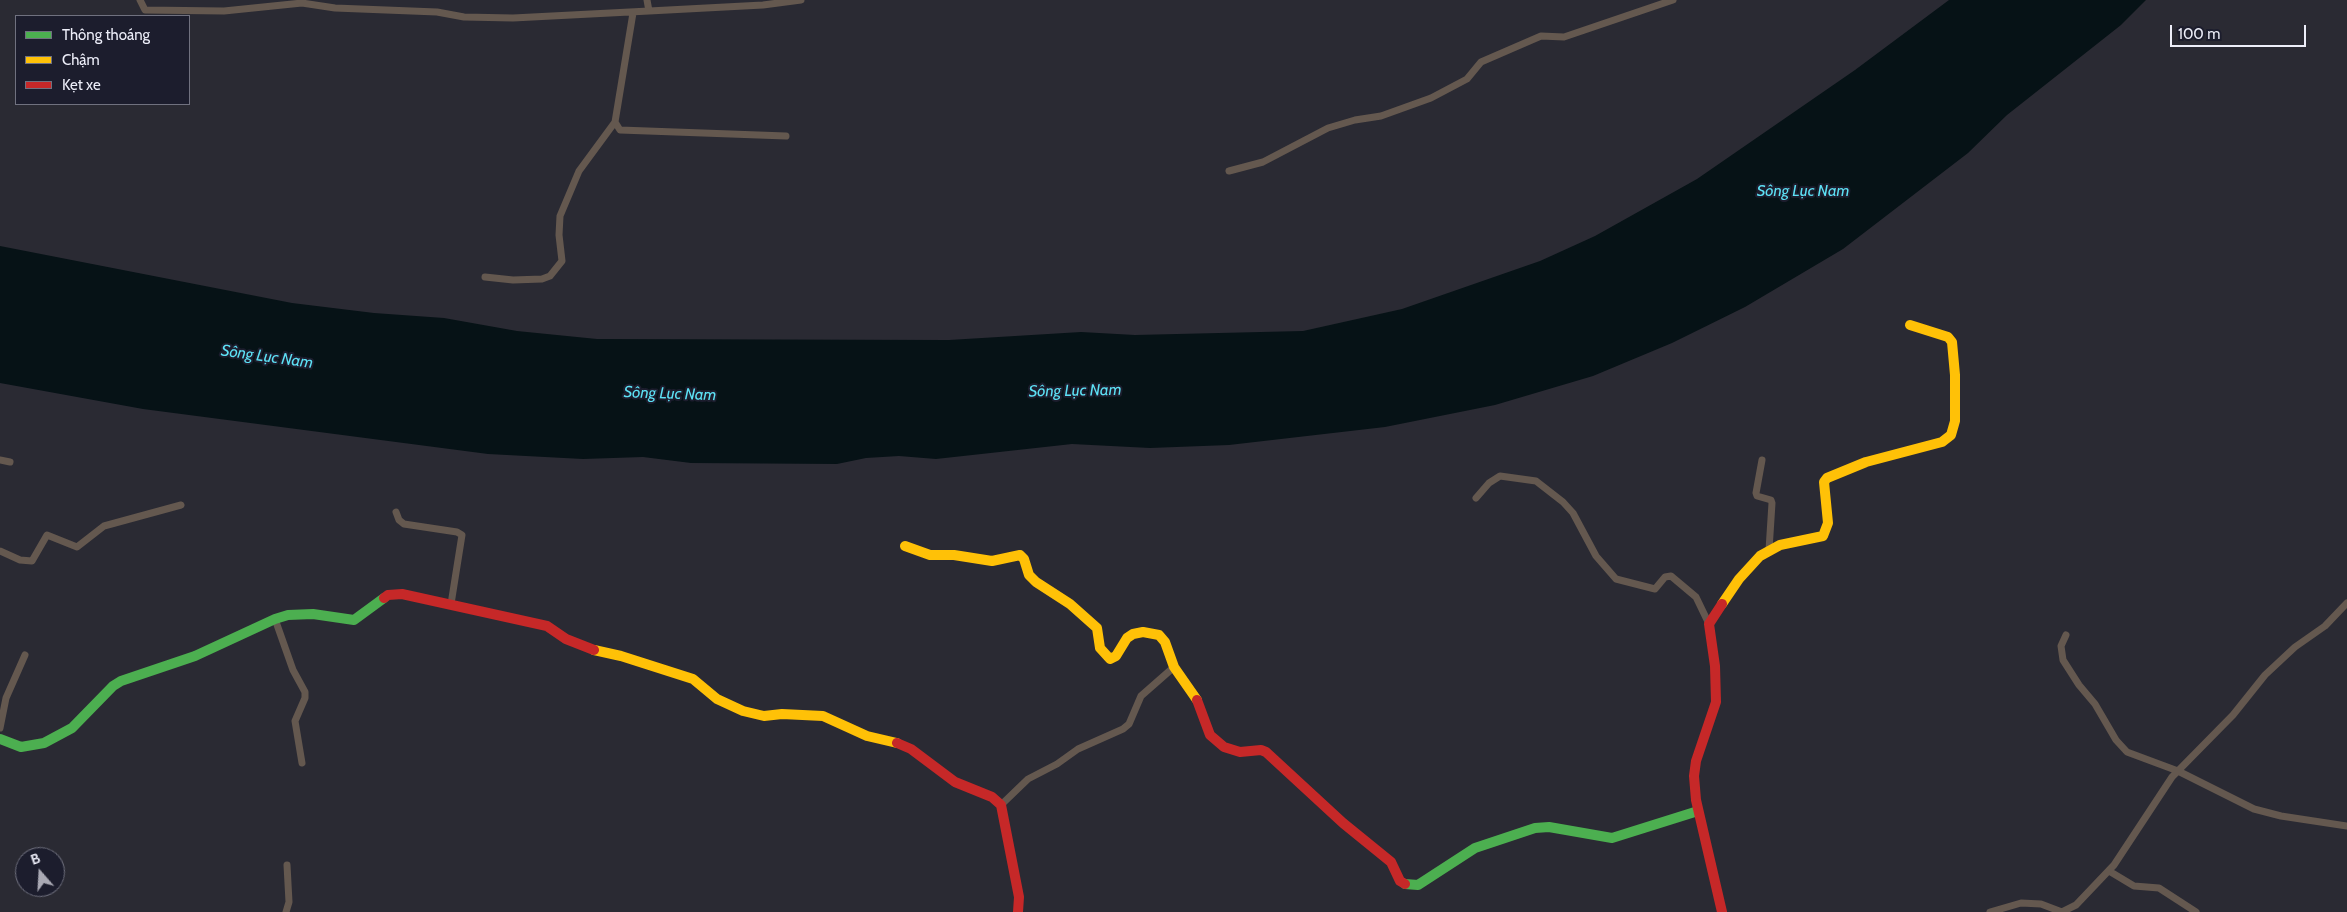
<!DOCTYPE html>
<html>
<head>
<meta charset="utf-8">
<style>
	body { margin:0 }
	#map { position:relative; width:2347px; height:912px; overflow:hidden; background:#2a2a33; font-family:Cabin,sans-serif }
	canvas { display:block }
	.legend { position:absolute; left:15px; top:15px; width:175px; height:90px; box-sizing:border-box; background:#1c1d2d; border:1px solid #70717f; margin:0; padding:6px 9px; list-style:none; font-size:15px; color:#edeef9 }
	.legend li { display:flex; align-items:center; gap:10px; height:25px }
	.legend b { width:25px; border:1px solid #70717f }
	.north { position:absolute; left:15px; top:847px; width:50px; height:50px; box-sizing:border-box; background:#1c1d2d; border:1px solid #70717f; border-radius:50%; rotate:341deg; font-size:14px; font-weight:700; line-height:20px; text-align:center; color:#edeef9 }
	.north::after { content:''; display:block; margin:auto; width:18px; height:22px; background:#a9a9b4; clip-path:polygon(50% 0,100% 100%,50% 72%,0 100%) }
	.scale { position:absolute; left:2170px; top:25px; width:136px; height:22px; box-sizing:border-box; border:2px solid #edeef9; border-top:0; padding-left:6px; font-size:15px; line-height:18px; white-space:nowrap; color:#edeef9; -webkit-text-stroke:4px #1c1d2d; paint-order:stroke }
</style>
</head>
<body>
<div id="map">
<canvas width="2347" height="912"></canvas>
<ul class="legend">
<li><b style="height:6px;background:#4caf50"></b>Thông thoáng</li>
<li><b style="height:6px;background:#ffc107"></b>Chậm</li>
<li><b style="height:6px;background:#c62828"></b>Kẹt xe</li>
</ul>
<div class="north">B</div>
<div class="scale">100 m</div>
</div>
<script>
const g = document.querySelector('canvas').getContext('2d');
g.lineJoin = 'round';
function fill(path, color) { g.fillStyle = color; g.fill(path, 'evenodd'); }
const poly = rows => new Path2D(rows.map(r => 'M' + r).join(''));
function trace(path, color, width, dash) { g.strokeStyle = color; g.lineWidth = width; g.lineCap = dash ? 'butt' : 'round'; g.setLineDash(dash || []); g.stroke(path); }
function write(font, color, halo, rows, align = 'center') {
  g.font = font + ' Cabin,sans-serif'; g.lineWidth = 4; g.setLineDash([]); g.textBaseline = 'middle'; g.strokeStyle = halo; g.fillStyle = color; for (const [text, x, y, turn = 0] of rows) {
    g.save(); g.translate(x, y); g.rotate((+turn || 0) * Math.PI / 180); g.textAlign = isNaN(turn) ? turn : align; if (halo) g.strokeText(text, 0, 0); g.fillText(text, 0, 0); g.restore();
  }
}
fill(poly([
	[1949,0,2146,0,2121,25,2007,115,1968,153,1843,249,1745,307,1672,343,1593,376,1495,405,1385,427,1229,445,1150,448,1072,444,936,459,899,456,866,458,837,464,691,463,643,457,583,459,488,454,143,409,0,383,0,246,292,303,374,313,444,318,517,331,597,339,949,340,1081,332,1135,335,1303,331,1402,309,1540,261,1595,236,1697,179,1855,70]
]), '#061216');
trace(poly([
	[140,0,145,10,224,11,302,3,335,8,437,12,464,17,513,18,649,11,647,0],
	[649,11,763,5,801,0],
	[615,122,620,130,786,136],
	[1229,171,1263,162,1328,128,1355,120,1381,116,1431,98,1467,79,1481,62,1541,36,1564,37,1673,0],
	[485,277,513,280,542,279,550,276,562,261,559,235,560,216,579,171,615,122,633,13],
	[0,460,10,462],
	[1762,460,1756,493,1757,496,1771,500,1772,503,1769,550],
	[1476,498,1489,483,1500,476,1536,481,1563,502,1573,513,1596,556,1616,579,1655,589,1665,577,1671,576,1696,597,1709,624],
	[396,512,399,520,404,524,457,532,462,535,451,604],
	[0,551,20,560,32,561,47,535,77,547,104,526,181,505],
	[275,619,293,670,305,692,305,698,295,721,302,763],
	[2066,635,2061,646,2063,660,2079,685,2095,704,2116,740,2127,752,2178,771,2254,809,2281,816,2347,826],
	[0,728,6,698,25,655],
	[1001,805,1028,779,1057,764,1078,749,1123,729,1129,724,1141,696,1174,667],
	[2109,871,2134,886,2159,888,2196,912],
	[286,912,289,902,287,865],
	[1990,912,2021,903,2041,904,2062,912,2076,905,2114,865,2172,777,2233,715,2265,675,2295,647,2325,626,2347,603]
]), '#64584f', 7);
trace(poly([
	[0,739,21,747,44,743,72,728,113,686,121,681,195,656,275,619,288,615,313,614,354,620,384,598],
	[1405,884,1418,885,1475,848,1535,828,1549,827,1612,838,1698,811]
]), '#4caf50', 10);
trace(poly([
	[905,546,930,555,954,555,992,561,1020,555,1024,559,1029,575,1036,582,1070,604,1097,628,1100,648,1110,659,1116,656,1127,638,1133,634,1143,632,1159,635,1165,642,1174,667,1197,700],
	[1722,604,1739,579,1760,556,1780,545,1823,536,1828,523,1824,482,1827,478,1866,462,1942,442,1951,435,1955,421,1955,375,1952,342,1948,337,1910,325],
	[594,650,621,656,693,679,717,699,743,711,764,716,782,714,823,716,867,736,897,743]
]), '#ffc107', 10);
trace(poly([
	[384,598,388,595,402,594,547,626,566,639,594,650],
	[1197,700,1210,735,1224,747,1240,752,1261,750,1266,752,1343,823,1391,862,1400,881,1405,884],
	[897,743,911,749,955,782,992,797,1001,805,1019,897,1018,912],
	[1722,912,1696,800,1694,776,1696,761,1716,702,1715,666,1709,624,1722,604]
]), '#c62828', 10);
write('italic 16px', '#5de1f5', '#1c1d2d', [
	["Sông Lục Nam",1803,191],
	["Sông Lục Nam",267,357,8],
	["Sông Lục Nam",1075,391,-1],
	["Sông Lục Nam",670,394,2]
]);
</script>
</body>
</html>
